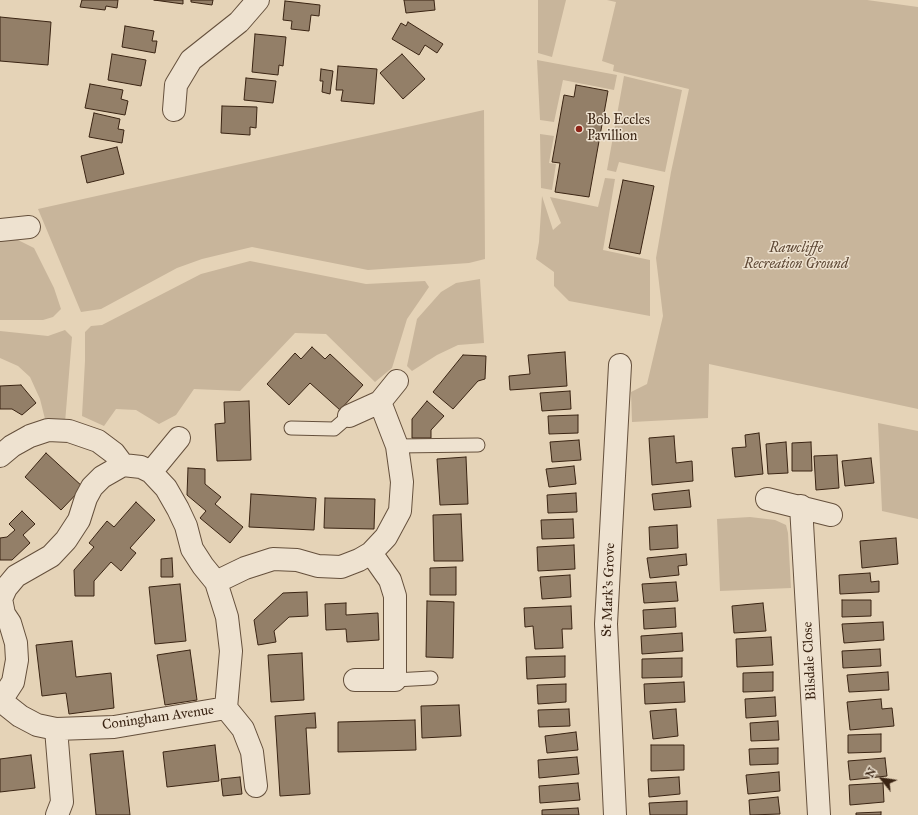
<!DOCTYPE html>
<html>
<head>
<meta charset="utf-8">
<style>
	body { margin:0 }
	#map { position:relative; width:918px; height:815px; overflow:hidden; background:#e5d3b7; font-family:"IM FELL Great Primer",serif }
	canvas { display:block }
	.north { position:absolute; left:862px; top:759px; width:40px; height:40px; -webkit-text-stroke:3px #eee2d0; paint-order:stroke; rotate:300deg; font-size:11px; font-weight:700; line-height:16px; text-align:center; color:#3a2413 }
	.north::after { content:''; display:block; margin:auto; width:14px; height:18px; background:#3a2413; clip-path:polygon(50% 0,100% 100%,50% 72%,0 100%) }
</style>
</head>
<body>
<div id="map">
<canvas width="918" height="815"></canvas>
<div class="north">N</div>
</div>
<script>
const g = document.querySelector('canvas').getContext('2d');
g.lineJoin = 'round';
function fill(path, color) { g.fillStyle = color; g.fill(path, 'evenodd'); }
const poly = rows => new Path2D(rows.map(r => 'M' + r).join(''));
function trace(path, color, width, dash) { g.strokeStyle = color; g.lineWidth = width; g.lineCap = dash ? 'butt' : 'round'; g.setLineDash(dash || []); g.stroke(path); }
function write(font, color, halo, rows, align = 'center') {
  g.font = font + ' "IM FELL Great Primer",serif'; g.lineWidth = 3; g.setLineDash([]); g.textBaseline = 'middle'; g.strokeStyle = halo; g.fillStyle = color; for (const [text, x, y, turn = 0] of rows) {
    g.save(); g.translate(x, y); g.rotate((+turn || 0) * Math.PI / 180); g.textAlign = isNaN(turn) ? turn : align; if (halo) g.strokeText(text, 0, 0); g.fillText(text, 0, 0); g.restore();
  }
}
fill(poly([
	[538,0,566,0,552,57,538,53],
	[607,0,867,0,918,7,918,409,709,364,708,418,632,422,631,392,647,384,663,316,656,258,671,172,689,89,613,71,614,65,602,61,616,2],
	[537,60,617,75,614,90,563,80,554,122,540,120],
	[624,76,682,90,665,172,619,162,616,172,607,170],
	[484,110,485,259,469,263,368,270,252,247,202,259,177,268,101,309,81,312,38,209],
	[540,134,554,136,549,163,556,164,552,190,541,188],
	[605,178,615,179,603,250,650,260,650,316,569,301,554,286,554,272,536,259,539,242,542,196,553,230,561,223,550,197,598,207],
	[14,238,34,248,54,288,61,309,53,317,43,320,0,320,0,239],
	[250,261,366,284,425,281,429,287,407,319,392,368,375,382,326,334,295,333,240,391,194,389,176,415,159,424,136,410,116,409,104,426,82,416,85,361,85,332,91,326,102,325,201,274],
	[480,279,484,343,458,345,437,355,412,371,407,366,417,319,441,292,456,283],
	[65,330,72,337,65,423,46,423,40,399,30,377,18,366,0,358,0,331,48,336],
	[878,423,918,431,918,519,882,511],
	[750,517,775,520,786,525,788,533,791,588,720,591,717,519]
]), '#c8b59b');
const building = poly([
	[82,0,118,0,117,8,106,6,105,10,80,7,82,0],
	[154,0,183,0,183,4,154,0],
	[191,0,213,0,212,5,191,2,191,0],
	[404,0,434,0,435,10,406,13,404,0],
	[285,1,320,5,319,16,311,15,309,31,291,29,292,21,283,20,285,1],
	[0,17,51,22,48,65,0,61,0,17],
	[408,22,443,44,437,53,425,45,419,55,392,39,401,23,406,26,408,22],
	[125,26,154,31,152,41,157,41,155,53,122,47,125,26],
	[255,34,286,37,283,66,279,65,278,75,252,72,255,34],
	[112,54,146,60,141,86,108,80,112,54],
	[402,54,425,79,403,99,380,73,402,54],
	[338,66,377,69,374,104,341,101,343,90,336,90,338,66],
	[321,69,333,71,330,94,322,92,323,81,320,81,321,69],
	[246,78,276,81,273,103,244,100,246,78],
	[90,84,123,90,121,99,128,101,125,115,85,108,90,84],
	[576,85,608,91,589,197,555,192,560,163,552,162,564,95,574,97,576,85],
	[222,106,257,107,256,128,250,127,250,135,221,133,222,106],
	[94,113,120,119,118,129,124,130,122,143,89,137,94,113],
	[117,147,124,174,87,183,81,156,117,147],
	[623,180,654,186,640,254,609,248,623,180],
	[312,347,325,359,330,354,363,385,340,410,310,383,289,405,267,384,295,353,301,359,312,347],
	[565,352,567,386,510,390,509,376,530,374,528,355,565,352],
	[463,355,486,356,485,379,478,381,453,409,433,392,463,355],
	[21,385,36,403,22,415,12,409,0,409,0,386,21,385],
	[570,391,571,409,542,411,540,393,570,391],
	[249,401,251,460,217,461,215,424,225,423,224,402,249,401],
	[427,401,444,416,431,430,431,438,412,438,412,419,427,401],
	[578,415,578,433,549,434,548,416,578,415],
	[759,433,763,474,735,477,732,448,746,447,745,435,759,433],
	[674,436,676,463,692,461,693,481,652,485,649,438,674,436],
	[579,440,581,460,552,462,550,442,579,440],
	[786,442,788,473,768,474,766,444,786,442],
	[811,442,812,471,792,471,792,443,811,442],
	[46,453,83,487,61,510,25,477,46,453],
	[837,455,839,488,816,490,814,456,837,455],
	[466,457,468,504,440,505,437,459,466,457],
	[871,458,874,483,845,486,842,461,871,458],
	[574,466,576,484,549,487,546,469,574,466],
	[188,468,205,469,205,484,221,497,215,504,243,527,230,543,200,518,206,511,187,495,188,468],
	[689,490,691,507,654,510,652,494,689,490],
	[576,493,577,512,548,513,547,495,576,493],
	[251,494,316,498,314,530,249,527,251,494],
	[325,498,375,499,374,529,324,528,325,498],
	[136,502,155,520,130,548,136,553,121,571,111,562,94,581,94,596,75,596,74,570,94,547,89,543,107,521,114,527,136,502],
	[22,511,35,524,23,535,30,543,12,560,0,560,0,538,7,537,15,530,9,524,22,511],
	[461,514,463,561,434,561,433,515,461,514],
	[573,519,574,538,542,539,541,520,573,519],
	[677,525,678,548,650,550,649,527,677,525],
	[896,538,898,564,862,568,860,541,896,538],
	[574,545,575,569,538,571,537,547,574,545],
	[686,554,687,565,678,566,679,575,650,578,647,558,686,554],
	[172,558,173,577,161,577,161,559,172,558],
	[456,567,456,595,430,595,430,568,456,567],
	[870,573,871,582,879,581,879,592,840,594,839,575,870,573],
	[570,575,571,597,542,599,540,577,570,575],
	[676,582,678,601,644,603,642,584,676,582],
	[180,584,186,641,155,644,149,587,180,584],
	[307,592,308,616,289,617,274,631,276,642,258,645,254,620,283,593,307,592],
	[842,600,871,600,871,616,842,617,842,600],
	[427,601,454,602,453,658,426,657,427,601],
	[346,603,346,615,378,613,379,640,347,642,346,629,326,630,325,604,346,603],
	[763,603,766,631,734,633,732,606,763,603],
	[571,606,572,629,562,629,563,648,535,649,533,626,525,627,524,608,571,606],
	[675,608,676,627,644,629,643,610,675,608],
	[883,622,884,640,844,643,842,624,883,622],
	[682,633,683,651,642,654,641,636,682,633],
	[771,637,773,665,737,667,736,639,771,637],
	[72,641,76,677,111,673,114,708,69,714,66,693,42,696,36,645,72,641],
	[880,649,881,666,843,668,842,651,880,649],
	[190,650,197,700,165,705,157,655,190,650],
	[302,653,304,700,271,702,268,655,302,653],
	[565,656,565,677,527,679,526,657,565,656],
	[682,658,682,677,642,678,642,659,682,658],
	[773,672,773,691,743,692,743,673,773,672],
	[888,672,889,690,849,692,847,675,888,672],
	[684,682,685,702,645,704,644,684,684,682],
	[566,684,566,702,538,704,537,685,566,684],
	[775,697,776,716,746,718,745,699,775,697],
	[881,699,882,709,892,708,894,726,850,730,847,702,881,699],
	[459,705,461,736,422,738,421,706,459,705],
	[569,709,570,726,539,727,538,710,569,709],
	[676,709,678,736,653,739,650,711,676,709],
	[315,713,316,728,306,728,310,794,280,796,275,716,315,713],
	[415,720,416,750,338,752,338,722,415,720],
	[778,721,779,740,751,741,750,723,778,721],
	[576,732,578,750,547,753,545,736,576,732],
	[881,734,881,752,848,753,848,735,881,734],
	[215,745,219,781,167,787,163,752,215,745],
	[651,745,684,745,684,770,651,771,651,745],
	[778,748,778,764,750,765,749,749,778,748],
	[123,751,130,815,96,815,90,754,123,751],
	[31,755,35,788,0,792,0,759,31,755],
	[577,757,579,774,539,778,538,760,577,757],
	[885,758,887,776,850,780,848,761,885,758],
	[779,772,780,791,748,794,746,775,779,772],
	[240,777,242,794,223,796,221,779,240,777],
	[679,777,680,794,649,797,648,779,679,777],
	[578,783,580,800,540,803,539,786,578,783],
	[883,783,884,802,850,805,849,785,883,783],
	[778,797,780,814,750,815,749,800,778,797],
	[687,801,687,815,650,815,649,803,687,801],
	[578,808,579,815,542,815,542,810,578,808],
	[881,812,881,815,856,815,856,813,881,812]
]);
fill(building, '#937f68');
trace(building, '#3a2413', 1);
const lane = poly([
	[291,428,334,429,349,416],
	[397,446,478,445],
	[395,680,431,678]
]);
const street = poly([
	[174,110,176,85,191,60,239,22,258,0],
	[0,230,29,227],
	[349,416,380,402,397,381],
	[0,456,12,446,30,436,48,430,69,431,98,441,114,453,123,465,141,467,151,472,166,488,178,509,186,526,192,549,203,566,216,582,227,617,231,651,226,708,243,729,252,752,256,786],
	[151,472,179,438],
	[767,499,831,515],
	[801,506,819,815],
	[216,582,245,568,273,559,297,560,318,566,341,567,359,560,371,553,386,537,400,511,402,482,397,446,380,402],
	[355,680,395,680,395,596,390,580,371,553],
	[1,701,20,716,37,725,56,729,114,727,226,708],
	[0,702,13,682,17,660,16,643,10,623,4,614,1,599,6,588,16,576,51,556,66,540,79,520,86,498,92,487,102,477,123,465],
	[56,729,62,802,57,815],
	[615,815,606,624,620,365]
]);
trace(lane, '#65503c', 15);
trace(street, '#65503c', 24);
trace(lane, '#eee2d0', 13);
trace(street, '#eee2d0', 22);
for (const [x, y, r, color] of [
	[579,129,4,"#8f2418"]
]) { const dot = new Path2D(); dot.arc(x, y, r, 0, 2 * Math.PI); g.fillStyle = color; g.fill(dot); trace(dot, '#eee2d0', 1.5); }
write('14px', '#3a2413', '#eee2d0', [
	["Bob Eccles",587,121],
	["Pavillion",587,137]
], 'left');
write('italic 14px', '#5e4835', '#eee2d0', [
	["Rawcliffe",796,249],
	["Recreation Ground",796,265]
]);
write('14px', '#3a2413', '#eee2d0', [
	["St Mark's Grove",609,590,-88],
	["Bilsdale Close",810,661,-93],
	["Coningham Avenue",158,718,-8]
]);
</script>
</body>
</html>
